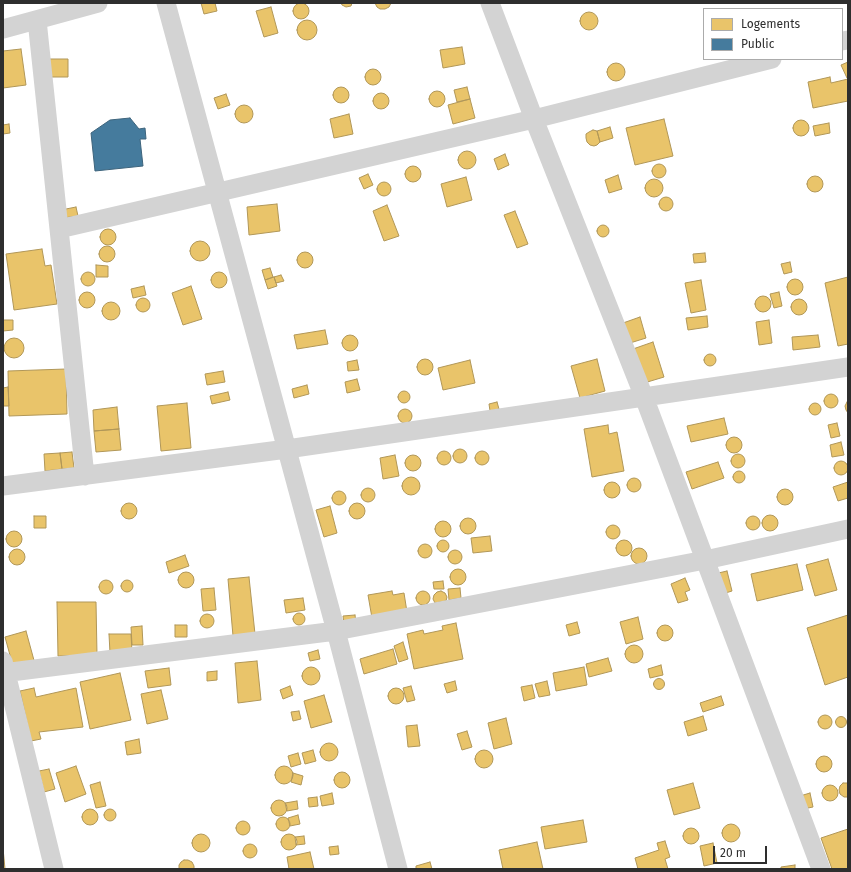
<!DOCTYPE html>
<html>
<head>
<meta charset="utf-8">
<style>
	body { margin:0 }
	#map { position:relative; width:851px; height:872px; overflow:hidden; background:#fff; font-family:"Fira Sans",sans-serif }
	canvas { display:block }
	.frame { position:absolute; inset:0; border:4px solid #2e2e2e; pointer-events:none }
	.legend { position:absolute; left:703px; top:8px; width:140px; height:52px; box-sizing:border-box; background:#fff; border:1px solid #ababab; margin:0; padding:5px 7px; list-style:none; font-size:12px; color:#2e2e2e }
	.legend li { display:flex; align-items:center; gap:8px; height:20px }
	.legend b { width:20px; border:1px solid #ababab }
	.scale { position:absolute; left:713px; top:846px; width:54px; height:18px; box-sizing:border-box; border:2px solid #2e2e2e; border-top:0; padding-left:5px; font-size:12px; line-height:14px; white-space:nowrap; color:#2e2e2e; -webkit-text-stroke:3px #fff; paint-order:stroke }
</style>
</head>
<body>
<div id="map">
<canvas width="851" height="872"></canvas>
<div class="frame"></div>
<ul class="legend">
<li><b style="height:11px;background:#e9c46a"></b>Logements</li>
<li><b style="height:11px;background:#457b9d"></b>Public</li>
</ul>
<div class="scale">20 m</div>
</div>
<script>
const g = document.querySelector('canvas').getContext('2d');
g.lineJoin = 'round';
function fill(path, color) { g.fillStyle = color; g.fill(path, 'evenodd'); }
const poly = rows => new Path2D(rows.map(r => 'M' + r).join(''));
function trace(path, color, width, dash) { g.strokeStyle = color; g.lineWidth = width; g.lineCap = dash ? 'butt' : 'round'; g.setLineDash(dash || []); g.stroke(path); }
const homes = poly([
	'293 11a8 8 0 1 1 16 0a8 8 0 1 1-16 0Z',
	[201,3,215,3,217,11,204,14,201,3],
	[341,3,352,3,351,6,346,7,342,5,341,3],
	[375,3,391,3,389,7,385,9,380,9,377,7,375,3],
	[271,7,278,33,264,37,256,11,271,7],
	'580 21a9 9 0 1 1 18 0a9 9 0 1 1-18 0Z',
	'297 30a10 10 0 1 1 20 0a10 10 0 1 1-20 0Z',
	[462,47,465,64,443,68,440,50,462,47],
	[21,49,26,85,3,88,3,51,21,49],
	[48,59,68,59,68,77,49,77,48,59],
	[848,62,848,77,847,78,841,65,848,62],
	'607 72a9 9 0 1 1 18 0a9 9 0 1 1-18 0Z',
	'365 77a8 8 0 1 1 16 0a8 8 0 1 1-16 0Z',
	[830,77,831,83,848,79,848,101,813,108,808,82,830,77],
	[467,87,470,99,457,102,454,90,467,87],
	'333 95a8 8 0 1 1 16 0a8 8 0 1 1-16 0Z',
	'429 99a8 8 0 1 1 16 0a8 8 0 1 1-16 0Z',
	'373 101a8 8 0 1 1 16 0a8 8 0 1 1-16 0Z',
	[226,94,230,105,218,109,214,98,226,94],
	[470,99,475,118,453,124,448,105,470,99],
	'235 114a9 9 0 1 1 18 0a9 9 0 1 1-18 0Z',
	[349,114,353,134,334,138,330,119,349,114],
	[664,119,673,156,635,165,626,128,664,119],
	'793 128a8 8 0 1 1 16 0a8 8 0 1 1-16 0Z',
	[829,123,830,133,815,136,813,126,829,123],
	[9,124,10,133,3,134,3,125,9,124],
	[610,127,613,138,600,142,597,131,610,127],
	[593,130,597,131,600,142,597,145,594,146,590,145,587,142,586,138,586,134,589,132,593,130],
	'458 160a9 9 0 1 1 18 0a9 9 0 1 1-18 0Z',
	[505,154,509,165,498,170,494,159,505,154],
	'652 171a7 7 0 1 1 14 0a7 7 0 1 1-14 0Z',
	'405 174a8 8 0 1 1 16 0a8 8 0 1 1-16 0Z',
	[368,174,373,185,364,189,359,178,368,174],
	[618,175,622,189,609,193,605,180,618,175],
	'807 184a8 8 0 1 1 16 0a8 8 0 1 1-16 0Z',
	[466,177,472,200,447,207,441,184,466,177],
	'645 188a9 9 0 1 1 18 0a9 9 0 1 1-18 0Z',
	'377 189a7 7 0 1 1 14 0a7 7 0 1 1-14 0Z',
	'659 204a7 7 0 1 1 14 0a7 7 0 1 1-14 0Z',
	[277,204,280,231,249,235,247,207,277,204],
	[387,205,399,236,384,241,373,211,387,205],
	[76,207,78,216,63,218,61,210,76,207],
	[515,211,528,244,517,248,504,215,515,211],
	'597 231a6 6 0 1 1 12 0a6 6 0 1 1-12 0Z',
	'100 237a8 8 0 1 1 16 0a8 8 0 1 1-16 0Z',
	'190 251a10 10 0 1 1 20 0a10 10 0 1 1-20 0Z',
	'99 254a8 8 0 1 1 16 0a8 8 0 1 1-16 0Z',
	[42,249,45,266,51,265,57,304,14,310,6,254,42,249],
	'297 260a8 8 0 1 1 16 0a8 8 0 1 1-16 0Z',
	[705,253,706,262,694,263,693,254,705,253],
	[790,262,792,272,784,274,781,264,790,262],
	[96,265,108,266,108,277,96,277,96,265],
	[270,268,273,277,265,280,262,270,270,268],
	'81 279a7 7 0 1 1 14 0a7 7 0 1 1-14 0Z',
	'211 280a8 8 0 1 1 16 0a8 8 0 1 1-16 0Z',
	[281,275,284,281,276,283,274,277,281,275],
	[274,277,277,286,268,289,265,280,274,277],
	[848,277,848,344,838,346,825,283,848,277],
	'787 287a8 8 0 1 1 16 0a8 8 0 1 1-16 0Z',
	[701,280,706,310,691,313,685,283,701,280],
	[144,286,146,295,133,298,131,289,144,286],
	[191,286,202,319,183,325,172,293,191,286],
	[779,292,782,306,774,308,770,294,779,292],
	'79 300a8 8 0 1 1 16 0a8 8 0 1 1-16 0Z',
	'755 304a8 8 0 1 1 16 0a8 8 0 1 1-16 0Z',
	'136 305a7 7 0 1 1 14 0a7 7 0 1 1-14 0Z',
	'791 307a8 8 0 1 1 16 0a8 8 0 1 1-16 0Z',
	'102 311a9 9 0 1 1 18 0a9 9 0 1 1-18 0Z',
	[707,316,708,327,688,330,686,318,707,316],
	[640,317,646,338,630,343,623,323,640,317],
	[3,320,13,320,13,330,3,331,3,320],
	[769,320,772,343,759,345,756,322,769,320],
	[325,330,328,344,297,349,294,335,325,330],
	'342 343a8 8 0 1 1 16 0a8 8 0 1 1-16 0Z',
	[818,335,820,347,793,350,792,337,818,335],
	'4 348a10 10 0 1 1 20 0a10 10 0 1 1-20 0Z',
	[653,342,664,377,644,383,633,349,653,342],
	'704 360a6 6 0 1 1 12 0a6 6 0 1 1-12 0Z',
	'417 367a8 8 0 1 1 16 0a8 8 0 1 1-16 0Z',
	[597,359,605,391,580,398,571,366,597,359],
	[357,360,359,370,348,371,347,362,357,360],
	[470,360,475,383,443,390,438,368,470,360],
	[66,369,67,414,9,416,8,371,66,369],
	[223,371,225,382,207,385,205,374,223,371],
	[357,379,360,390,347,393,345,382,357,379],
	[307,385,309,394,294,398,292,389,307,385],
	[8,387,9,406,3,406,3,388,8,387],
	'398 397a6 6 0 1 1 12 0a6 6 0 1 1-12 0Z',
	[228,392,230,400,212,404,210,396,228,392],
	'824 401a7 7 0 1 1 14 0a7 7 0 1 1-14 0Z',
	[497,402,499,409,490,411,489,404,497,402],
	[847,402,848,402,848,413,846,410,845,406,847,402],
	'809 409a6 6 0 1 1 12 0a6 6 0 1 1-12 0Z',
	[187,403,191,448,161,451,157,406,187,403],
	[117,407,119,429,94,431,93,410,117,407],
	'398 416a7 7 0 1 1 14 0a7 7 0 1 1-14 0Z',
	[724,418,728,434,691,442,687,426,724,418],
	[837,423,840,436,831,438,828,425,837,423],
	[608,425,609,434,617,432,624,471,592,477,584,429,608,425],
	[119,429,121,450,96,452,94,431,119,429],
	'726 445a8 8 0 1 1 16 0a8 8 0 1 1-16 0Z',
	[841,442,844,455,832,457,830,445,841,442],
	'453 456a7 7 0 1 1 14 0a7 7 0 1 1-14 0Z',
	'475 458a7 7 0 1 1 14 0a7 7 0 1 1-14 0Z',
	'437 458a7 7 0 1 1 14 0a7 7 0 1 1-14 0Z',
	[72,452,74,468,62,469,60,453,72,452],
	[60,453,62,469,45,471,44,454,60,453],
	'731 461a7 7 0 1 1 14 0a7 7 0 1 1-14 0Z',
	[395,455,399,476,383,479,380,458,395,455],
	'405 463a8 8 0 1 1 16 0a8 8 0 1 1-16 0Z',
	'834 468a7 7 0 1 1 14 0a7 7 0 1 1-14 0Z',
	[718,462,724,478,692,489,686,472,718,462],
	'733 477a6 6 0 1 1 12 0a6 6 0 1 1-12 0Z',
	'402 486a9 9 0 1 1 18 0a9 9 0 1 1-18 0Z',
	'627 485a7 7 0 1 1 14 0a7 7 0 1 1-14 0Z',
	[848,482,848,498,838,501,833,487,848,482],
	'604 490a8 8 0 1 1 16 0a8 8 0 1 1-16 0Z',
	'361 495a7 7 0 1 1 14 0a7 7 0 1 1-14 0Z',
	'777 497a8 8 0 1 1 16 0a8 8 0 1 1-16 0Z',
	'332 498a7 7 0 1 1 14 0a7 7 0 1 1-14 0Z',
	'121 511a8 8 0 1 1 16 0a8 8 0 1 1-16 0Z',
	'349 511a8 8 0 1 1 16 0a8 8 0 1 1-16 0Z',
	[330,506,337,533,324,537,316,510,330,506],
	'762 523a8 8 0 1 1 16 0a8 8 0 1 1-16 0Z',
	'746 523a7 7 0 1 1 14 0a7 7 0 1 1-14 0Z',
	[34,516,46,516,46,528,34,528,34,516],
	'460 526a8 8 0 1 1 16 0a8 8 0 1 1-16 0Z',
	'435 529a8 8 0 1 1 16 0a8 8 0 1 1-16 0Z',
	'606 532a7 7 0 1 1 14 0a7 7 0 1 1-14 0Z',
	'6 539a8 8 0 1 1 16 0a8 8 0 1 1-16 0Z',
	[490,536,492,551,473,553,471,538,490,536],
	'437 546a6 6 0 1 1 12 0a6 6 0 1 1-12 0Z',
	'616 548a8 8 0 1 1 16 0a8 8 0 1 1-16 0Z',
	'418 551a7 7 0 1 1 14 0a7 7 0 1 1-14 0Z',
	'631 556a8 8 0 1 1 16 0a8 8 0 1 1-16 0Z',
	'9 557a8 8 0 1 1 16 0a8 8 0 1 1-16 0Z',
	'448 557a7 7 0 1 1 14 0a7 7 0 1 1-14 0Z',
	[185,555,189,566,169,573,166,562,185,555],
	[828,559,837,590,815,596,806,565,828,559],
	[797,564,803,590,757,601,751,574,797,564],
	'450 577a8 8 0 1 1 16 0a8 8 0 1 1-16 0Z',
	[727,571,732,591,719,595,714,574,727,571],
	'178 580a8 8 0 1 1 16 0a8 8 0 1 1-16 0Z',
	[249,577,255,634,233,636,228,579,249,577],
	[685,578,690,590,685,592,688,600,678,603,671,584,685,578],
	'121 586a6 6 0 1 1 12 0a6 6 0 1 1-12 0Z',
	'99 587a7 7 0 1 1 14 0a7 7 0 1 1-14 0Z',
	[443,581,444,589,434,589,433,582,443,581],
	[214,588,216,610,203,611,201,589,214,588],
	[460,588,461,598,449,600,448,589,460,588],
	'416 598a7 7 0 1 1 14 0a7 7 0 1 1-14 0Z',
	[392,591,393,595,404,593,407,612,372,618,368,595,392,591],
	[441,591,445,593,447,597,446,601,435,603,433,599,434,595,437,592,441,591],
	[303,598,305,610,286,613,284,600,303,598],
	[57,602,96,602,97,655,58,656,57,602],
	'293 619a6 6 0 1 1 12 0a6 6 0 1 1-12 0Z',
	'200 621a7 7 0 1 1 14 0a7 7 0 1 1-14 0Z',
	[355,615,356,623,344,624,343,616,355,615],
	[848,615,848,677,825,685,807,628,848,615],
	[638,617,643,639,626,644,620,622,638,617],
	[577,622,580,633,569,636,566,625,577,622],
	[456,623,463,659,414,669,407,634,423,630,424,634,443,630,442,626,456,623],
	[175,625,187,625,187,637,175,637,175,625],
	'657 633a8 8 0 1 1 16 0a8 8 0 1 1-16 0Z',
	[142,626,143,645,132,645,131,627,142,626],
	[26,631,35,664,14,670,5,637,26,631],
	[109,634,131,634,132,652,110,653,109,634],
	[403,642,408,659,399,662,394,646,403,642],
	'625 654a9 9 0 1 1 18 0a9 9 0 1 1-18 0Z',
	[393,649,397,664,364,674,360,659,393,649],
	[318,650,320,659,310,661,308,653,318,650],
	[608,658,612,671,589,677,586,664,608,658],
	[257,661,261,700,238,703,235,663,257,661],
	[661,665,663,675,650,678,648,669,661,665],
	[584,667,587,685,556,691,553,673,584,667],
	'302 676a9 9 0 1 1 18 0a9 9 0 1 1-18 0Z',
	[169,668,171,685,148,688,145,671,169,668],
	[217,671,217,680,207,681,207,672,217,671],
	[120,673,131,720,90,729,80,682,120,673],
	'653.5 684a5.5 5.5 0 1 1 11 0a5.5 5.5 0 1 1-11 0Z',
	[455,681,457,690,447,693,444,684,455,681],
	[547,681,550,695,539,697,535,684,547,681],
	[532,685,535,698,524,701,521,687,532,685],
	[290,686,293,695,283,699,280,690,290,686],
	[411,686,415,700,407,702,403,688,411,686],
	'388 696a8 8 0 1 1 16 0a8 8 0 1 1-16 0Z',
	[34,688,36,697,76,688,83,727,39,732,41,739,31,741,20,691,34,688],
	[161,690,168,719,147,724,141,694,161,690],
	[324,695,332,722,311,728,304,701,324,695],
	[721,696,724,705,703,712,700,703,721,696],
	[299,711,301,719,293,721,291,712,299,711],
	'818 722a7 7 0 1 1 14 0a7 7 0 1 1-14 0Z',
	[703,716,707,730,688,736,684,722,703,716],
	'835.5 722a5.5 5.5 0 1 1 11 0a5.5 5.5 0 1 1-11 0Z',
	[506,718,512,744,494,749,488,723,506,718],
	[417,725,420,746,408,747,406,726,417,725],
	[467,731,472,747,462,750,457,734,467,731],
	[139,739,141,753,127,755,125,742,139,739],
	'320 752a9 9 0 1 1 18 0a9 9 0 1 1-18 0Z',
	'475 759a9 9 0 1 1 18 0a9 9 0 1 1-18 0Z',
	[313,750,316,761,305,764,302,753,313,750],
	[298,753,301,764,291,767,288,756,298,753],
	'816 764a8 8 0 1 1 16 0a8 8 0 1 1-16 0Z',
	'275 775a9 9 0 1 1 18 0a9 9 0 1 1-18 0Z',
	[76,766,86,794,65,802,56,773,76,766],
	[49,769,55,789,44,792,39,771,49,769],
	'334 780a8 8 0 1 1 16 0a8 8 0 1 1-16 0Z',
	[293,773,303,776,301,785,291,782,293,773],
	[100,782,106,806,96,808,90,785,100,782],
	[693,783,700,808,674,815,667,790,693,783],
	[843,783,848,783,848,797,844,797,840,794,839,790,840,786,843,783],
	'822 793a8 8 0 1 1 16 0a8 8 0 1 1-16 0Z',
	[332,793,334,804,322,806,320,796,332,793],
	[810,793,813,807,803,809,800,796,810,793],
	[317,797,318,806,309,807,308,798,317,797],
	'271 808a8 8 0 1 1 16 0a8 8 0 1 1-16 0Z',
	[297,801,298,809,287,811,285,803,297,801],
	'82 817a8 8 0 1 1 16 0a8 8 0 1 1-16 0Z',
	'104 815a6 6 0 1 1 12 0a6 6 0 1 1-12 0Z',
	[298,815,300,824,290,826,288,818,298,815],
	'276 824a7 7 0 1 1 14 0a7 7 0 1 1-14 0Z',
	[583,820,587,842,545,849,541,827,583,820],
	'236 828a7 7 0 1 1 14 0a7 7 0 1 1-14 0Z',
	'722 833a9 9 0 1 1 18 0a9 9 0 1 1-18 0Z',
	'683 836a8 8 0 1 1 16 0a8 8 0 1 1-16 0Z',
	[848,829,848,869,832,869,821,838,848,829],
	'192 843a9 9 0 1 1 18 0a9 9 0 1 1-18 0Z',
	'281 842a8 8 0 1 1 16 0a8 8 0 1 1-16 0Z',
	[304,836,305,844,296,845,295,837,304,836],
	[665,841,670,857,665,859,668,869,638,869,635,858,659,850,657,843,665,841],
	[537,842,543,869,503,869,499,850,537,842],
	[713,843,717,863,704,866,700,846,713,843],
	'243 851a7 7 0 1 1 14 0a7 7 0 1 1-14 0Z',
	[338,846,339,854,330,855,329,847,338,846],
	[3,848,5,869,3,869,3,848],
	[310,852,314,869,289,869,287,857,310,852],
	[184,860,188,860,192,862,194,866,194,869,179,869,179,865,181,862,184,860],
	[430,862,432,869,416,869,416,866,430,862],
	[795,865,795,869,781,869,781,867,795,865]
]);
fill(homes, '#e9c46a');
trace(homes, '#b19758', 1);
const public = poly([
	[130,118,139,129,145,128,146,139,140,139,143,166,95,171,91,133,110,120,130,118]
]);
fill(public, '#457b9d');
trace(public, '#3e647c', 1);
trace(poly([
	[166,3,336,631,398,869],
	[490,3,534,119,644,397,821,869],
	[37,20,85,476],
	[3,29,98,3],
	[842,41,848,40],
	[59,229,534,119,772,59],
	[3,486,287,449,644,397,848,367],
	[3,661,54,869],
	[3,673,336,631,705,560,848,529]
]), '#d3d3d3', 19);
</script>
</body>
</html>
